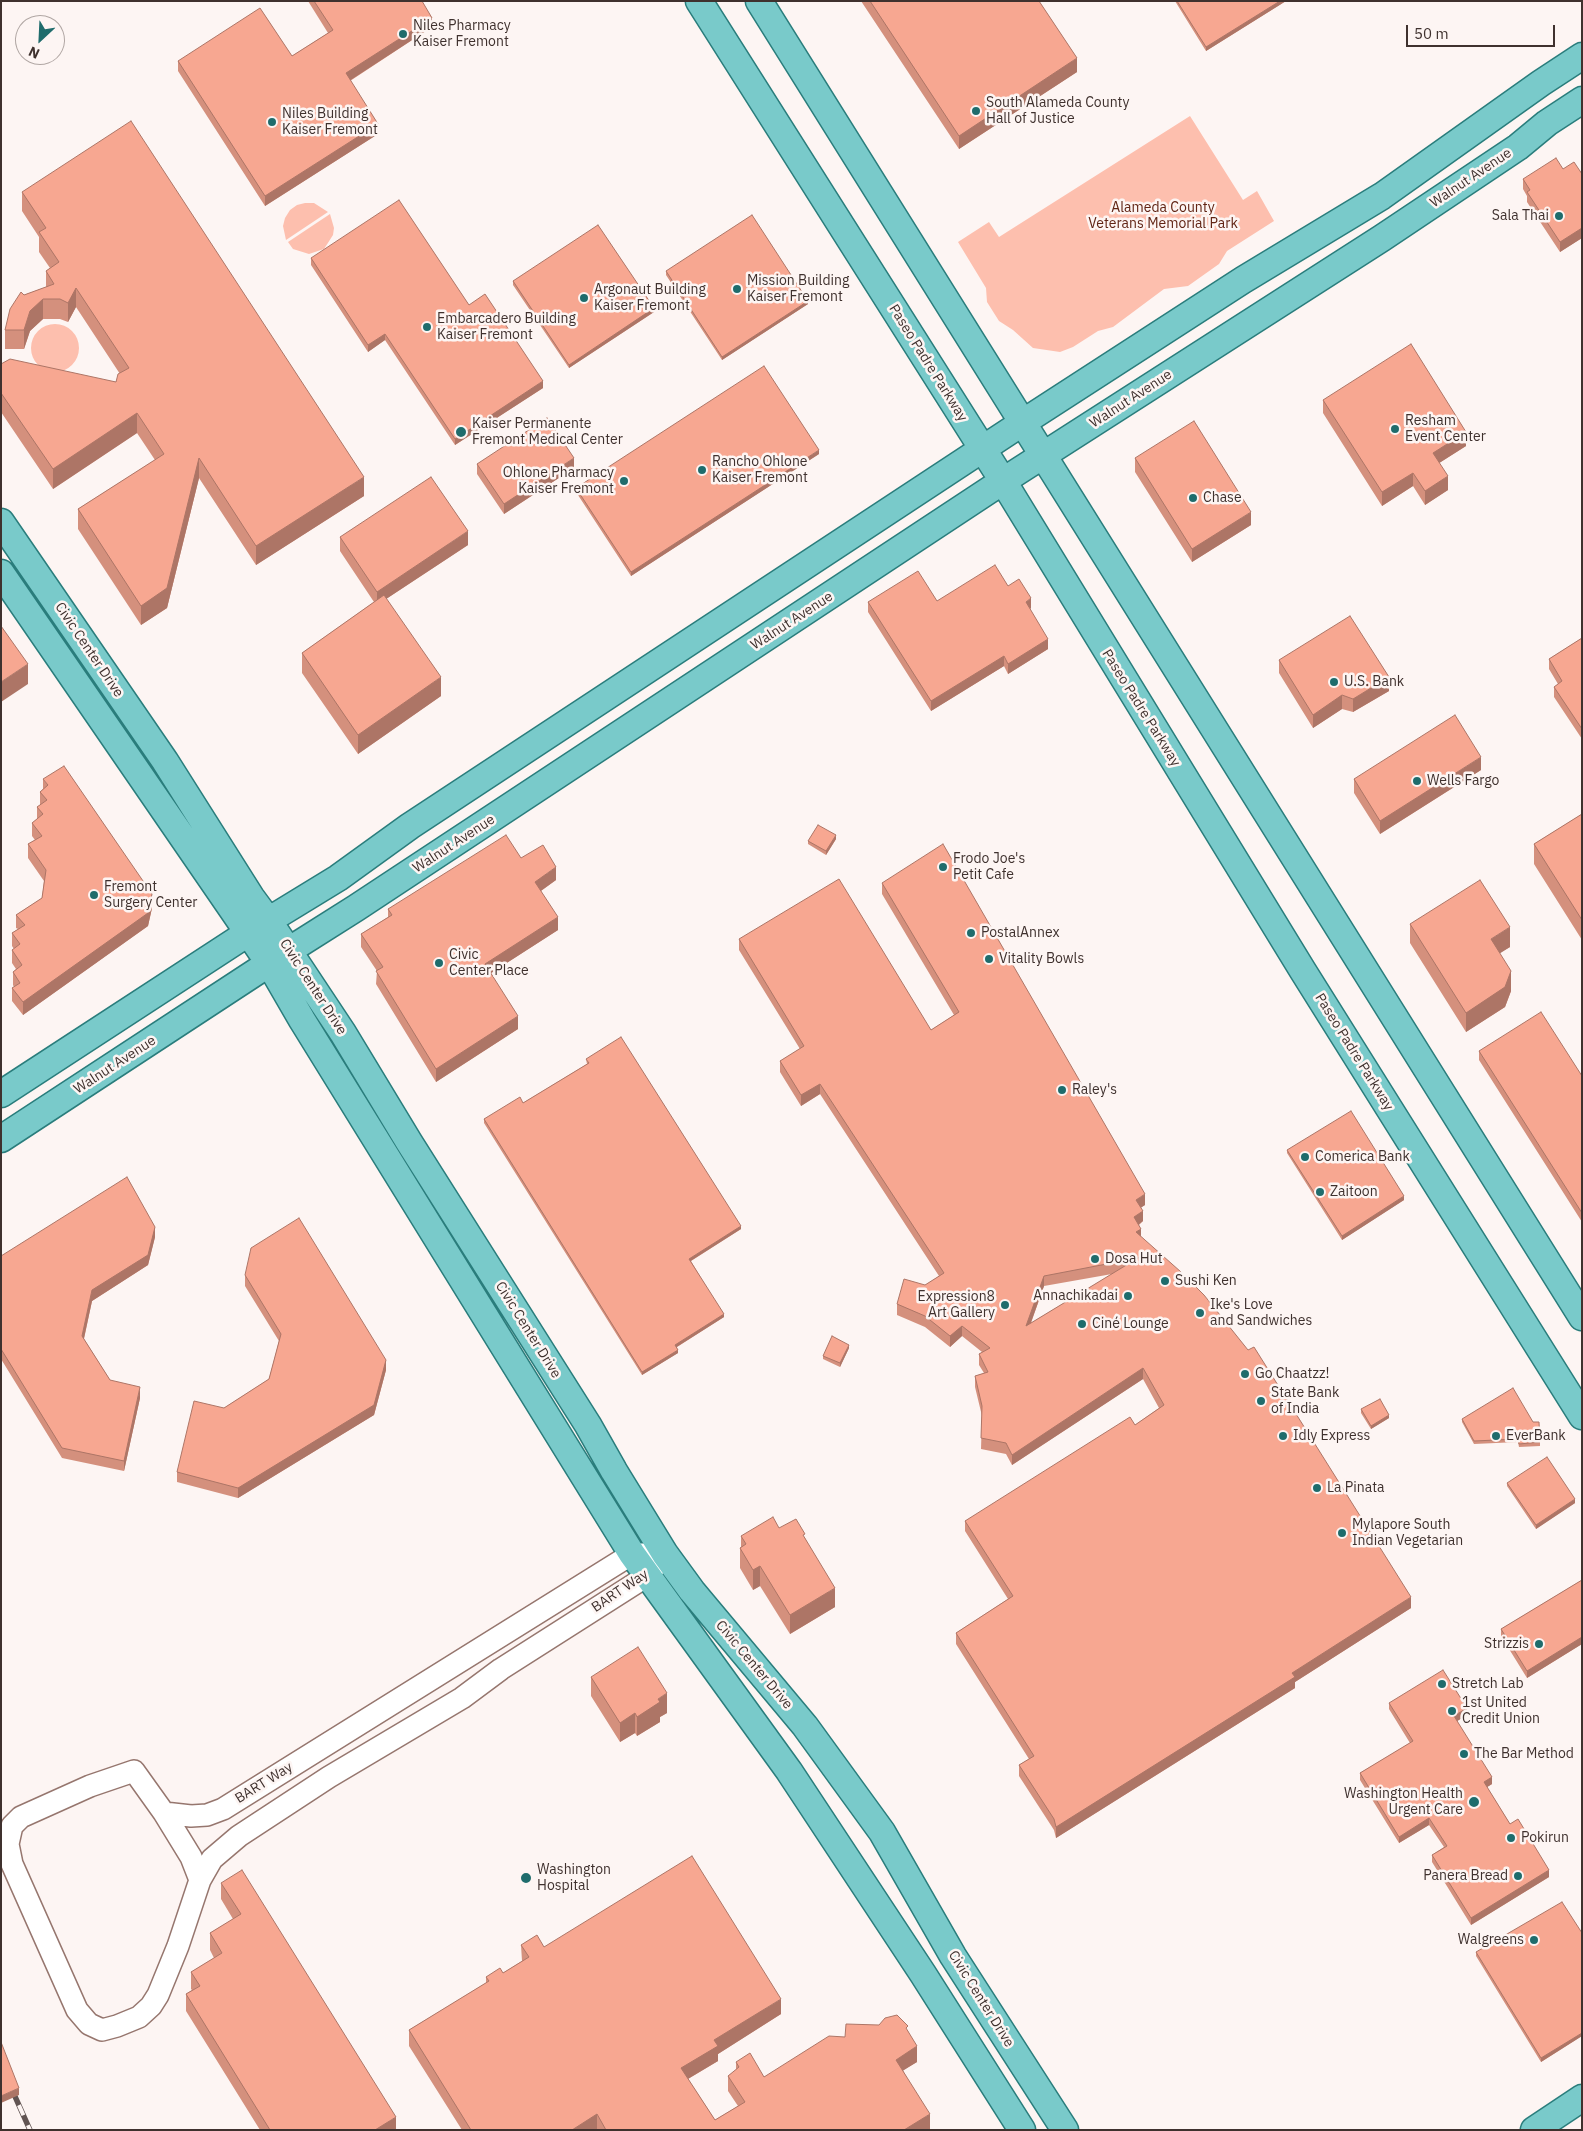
<!DOCTYPE html>
<html>
<head>
<meta charset="utf-8">
<style>
	body { margin:0 }
	#map { position:relative; width:1583px; height:2131px; overflow:hidden; background:#fdf5f3; font-family:"IBM Plex Sans",sans-serif }
	canvas { display:block }
	.frame { position:absolute; inset:0; border:2px solid #3f312e; pointer-events:none }
	.north { position:absolute; left:15px; top:15px; width:50px; height:50px; box-sizing:border-box; background:#fdf5f3; border:1px solid #b1a7a4; border-radius:50%; rotate:205deg; font-size:14px; font-weight:700; line-height:20px; text-align:center; color:#3f312e }
	.north::after { content:''; display:block; margin:auto; width:18px; height:22px; background:#1f6c6c; clip-path:polygon(50% 0,100% 100%,50% 72%,0 100%) }
	.scale { position:absolute; left:1406px; top:25px; width:149px; height:22px; box-sizing:border-box; border:2px solid #3f312e; border-top:0; padding-left:6px; font-size:15px; line-height:18px; white-space:nowrap; color:#3f312e; -webkit-text-stroke:4px #fdf5f3; paint-order:stroke }
</style>
</head>
<body>
<div id="map">
<canvas width="1583" height="2131"></canvas>
<div class="frame"></div>
<div class="north">N</div>
<div class="scale">50 m</div>
</div>
<script>
const g = document.querySelector('canvas').getContext('2d');
g.lineJoin = 'round';
function fill(path, color) { g.fillStyle = color; g.fill(path, 'evenodd'); }
const poly = rows => new Path2D(rows.map(r => 'M' + r).join(''));
function trace(path, color, width, dash) { g.strokeStyle = color; g.lineWidth = width; g.lineCap = dash ? 'butt' : 'round'; g.setLineDash(dash || []); g.stroke(path); }
function write(font, color, halo, rows, align = 'center') {
  g.font = font + ' "IBM Plex Sans",sans-serif'; g.lineWidth = 5; g.setLineDash([]); g.textBaseline = 'middle'; g.strokeStyle = halo; g.fillStyle = color; for (const [text, x, y, turn = 0] of rows) {
    g.save(); g.translate(x, y); g.rotate((+turn || 0) * Math.PI / 180); g.textAlign = isNaN(turn) ? turn : align; if (halo) g.strokeText(text, 0, 0); g.fillText(text, 0, 0); g.restore();
  }
}
fill(poly([
	[1190,116,1243,200,1257,191,1274,221,1227,251,1219,264,1188,286,1164,289,1113,327,1098,331,1073,347,1060,352,1033,348,1013,330,999,321,987,302,986,288,958,242,989,222,999,237],
	[305,203,314,203,328,212,286,240,283,226,285,218,290,210,297,205],
	[330,214,334,228,333,235,324,249,309,254,293,249,288,242],
	'31 348a24 24 0 1 1 48 0a24 24 0 1 1-48 0Z'
]), '#fdbfae');
const minor = poly([
	[632,1554,665,1554,647,1576,501,1669,462,1698,329,1777,239,1836,212,1859,200,1880,178,1946,158,1995,151,2006,139,2017,117,2026,102,2030,89,2024,77,2010,12,1864,8,1844,12,1826,21,1817,90,1786,134,1771,164,1813,191,1816,207,1815,223,1809,632,1554],
	[164,1813,191,1857,200,1880]
]);
const major = poly([
	[699,1,1003,481,1303,971,1582,1416],
	[759,1,1582,1317],
	[1,522,165,761,251,897,268,920,343,1033,409,1142,588,1425,614,1471,665,1554,692,1591,805,1726,882,1832,953,1956,1065,2130],
	[1,573,269,963,302,1020,632,1554,789,1771,923,1974,1022,2130],
	[1,1094,248,933,338,878,410,826,1022,423,1243,280,1382,196,1541,83,1582,56],
	[1,1139,288,951,356,908,1003,481,1382,238,1518,147,1547,123,1582,100],
	[1534,2130,1582,2098]
]);
trace(minor, '#96766e', 24);
trace(major, '#2a7d7c', 29);
trace(minor, '#fff', 21);
trace(major, '#79caca', 26);
const rail = poly([
	[1,2065,30,2130]
]);
trace(rail, '#615452', 5.5);
trace(rail, '#fdf5f3', 4, [11]);
fill(poly([
	[308,1,422,1,432,27,350,81,378,134,265,206,178,71,178,61,292,56,328,33],
	[861,1,1039,1,1077,72,959,149],
	[1175,1,1286,1,1206,51],
	[1582,174,1582,238,1560,252,1527,202,1527,196,1523,189,1523,179],
	[22,192,364,496,256,565,199,478,167,608,141,625,78,529,78,509,155,460,137,433,53,489,1,412,1,364,116,382,120,374,76,307,68,322,60,319,43,319,30,331,24,349,5,349,5,330,24,295,46,287,46,271,50,268,39,252,39,237,22,211],
	[311,258,469,305,543,388,455,445,385,340,368,352,311,265],
	[666,271,808,304,722,360,666,275],
	[513,281,654,312,569,368,513,285],
	[1323,400,1466,446,1439,463,1448,490,1425,505,1413,486,1382,506,1323,413],
	[819,454,631,576,576,492,576,488],
	[1135,458,1251,525,1192,562,1135,472],
	[477,464,574,468,504,514,477,474],
	[340,537,468,545,386,599,441,696,358,754,302,673,302,653,374,602,340,551],
	[1008,586,1031,608,1030,609,1048,649,1008,674,1004,666,931,711,868,612,868,602,937,601],
	[1582,638,1582,739,1554,697,1554,687,1558,684,1549,669,1549,659],
	[1279,660,1389,691,1353,712,1342,709,1313,728,1279,673],
	[1481,770,1380,834,1354,793,1354,779],
	[43,779,152,908,148,926,23,1015,12,1001,12,988,14,987,13,985,13,972,16,969,12,963,12,950,14,949,12,946,12,933,18,929,16,928,16,915,42,898,44,881,28,858,28,844,35,840,32,836,32,823,37,819,37,807,40,805,40,792,43,789],
	[1582,814,1582,940,1534,864,1534,844],
	[836,839,826,855,808,844,808,841],
	[521,858,556,880,541,891,558,930,491,973,518,1029,436,1082,376,984,377,971,361,947,361,934,388,917,388,909],
	[882,883,1145,1205,1141,1207,1143,1221,1139,1225,1141,1237,1411,1608,1295,1682,1295,1688,1056,1838,1054,1830,1019,1776,1019,1765,1029,1759,956,1644,956,1633,1008,1599,965,1531,965,1521,1135,1425,1159,1408,1143,1379,1012,1465,1006,1454,981,1449,982,1416,975,1387,975,1376,984,1373,979,1365,979,1354,982,1352,962,1336,950,1347,925,1327,897,1315,897,1304,939,1276,820,1094,801,1106,780,1072,780,1061,800,1049,739,950,739,939,931,1030,954,1015,882,894],
	[1112,1274,1031,1323,1044,1286],
	[1410,924,1510,947,1499,953,1511,991,1505,1007,1466,1032,1410,943],
	[1479,1051,1582,1076,1582,1222,1479,1060],
	[586,1059,741,1229,691,1261,724,1317,677,1347,678,1353,642,1375,484,1123,484,1119,523,1103,587,1064],
	[1287,1150,1404,1200,1342,1240,1287,1153],
	[155,1237,148,1265,92,1301,84,1339,110,1380,140,1398,124,1471,62,1458,1,1359,1,1256],
	[245,1275,386,1370,374,1415,238,1498,177,1482,177,1472,224,1408,269,1379,279,1341,245,1286],
	[849,1348,840,1367,823,1359,823,1356],
	[1361,1409,1389,1418,1371,1429,1361,1413],
	[1462,1419,1540,1442,1540,1446,1519,1447,1518,1442,1474,1444,1462,1422],
	[1507,1483,1575,1503,1536,1529,1507,1486],
	[779,1528,805,1538,835,1607,790,1634,760,1586,753,1590,740,1568,740,1548,741,1547,741,1536],
	[1582,1580,1582,1644,1527,1678,1501,1636,1501,1629],
	[591,1677,667,1713,660,1717,660,1722,637,1736,635,1733,620,1742,591,1696],
	[1389,1703,1467,1715,1457,1721,1492,1784,1487,1787,1510,1824,1549,1877,1471,1925,1432,1862,1432,1855,1444,1847,1429,1825,1399,1843,1360,1780,1360,1773,1410,1743,1389,1709],
	[221,1883,396,2130,260,2130,186,2011,186,1994,192,1990,191,1989,191,1972,214,1958,210,1950,210,1933,233,1919,221,1899],
	[1582,1933,1582,2036,1541,2062,1476,1956,1476,1952],
	[521,1945,544,1947,781,2014,718,2054,718,2061,688,2079,715,2120,738,2106,728,2091,728,2076,736,2070,736,2062,764,2077,845,2037,908,2031,917,2062,903,2070,930,2129,928,2130,462,2130,409,2046,409,2030,486,1983,486,1977,503,1973,522,1961]
]), '#d4907d');
fill(poly([
	[1280,1,1286,1,1206,51,1206,47],
	[432,18,432,27,346,83,346,73],
	[1077,58,1077,72,959,149,959,136],
	[378,124,378,134,265,206,265,196],
	[1582,228,1582,238,1560,252,1560,242],
	[76,288,76,307,68,322,68,303],
	[43,299,43,319,30,331,24,349,24,330,30,311],
	[808,301,808,304,722,360,722,357],
	[654,308,654,312,569,368,569,365],
	[385,334,385,340,368,352,368,345],
	[543,381,543,388,455,445,455,439],
	[137,413,137,433,53,489,53,469],
	[1466,432,1466,446,1433,467,1433,453],
	[819,450,819,454,631,576,631,572],
	[199,458,199,478,167,608,141,625,141,606],
	[574,458,574,468,504,514,504,504],
	[1413,473,1413,486,1382,506,1382,492],
	[1448,476,1448,490,1425,505,1425,491],
	[364,477,364,496,256,565,256,546],
	[1251,512,1251,525,1192,562,1192,549],
	[468,531,468,545,377,605,377,592],
	[1031,598,1031,608,1026,612,1026,602],
	[1048,639,1048,649,1008,674,1008,664],
	[1004,656,1004,666,931,711,931,701],
	[28,664,28,684,1,702,1,682],
	[441,677,441,696,358,754,358,735],
	[1389,677,1389,691,1353,712,1353,699],
	[1342,695,1342,709,1313,728,1313,715],
	[1481,757,1481,770,1380,834,1380,821],
	[836,835,836,839,826,855,826,851],
	[556,867,556,880,535,895,535,882],
	[152,894,152,908,148,926,23,1015,23,1002],
	[558,917,558,930,485,977,485,964],
	[1510,927,1510,947,1491,959,1491,939],
	[1511,971,1511,991,1505,1007,1466,1032,1466,1013],
	[518,1016,518,1029,436,1082,436,1069],
	[820,1084,820,1094,801,1106,801,1095],
	[1145,1194,1145,1205,1136,1211,1136,1200],
	[1404,1196,1404,1200,1342,1240,1342,1236],
	[1143,1211,1143,1221,1134,1228,1134,1217],
	[741,1226,741,1229,689,1262,689,1259],
	[155,1227,155,1237,148,1265,92,1301,82,1347,82,1336,92,1290],
	[1141,1229,1141,1239,1136,1232],
	[1044,1276,1044,1286,1026,1336,1026,1326],
	[724,1314,724,1317,675,1348,675,1345],
	[962,1326,962,1336,950,1347,950,1336],
	[849,1345,849,1348,840,1367,840,1363],
	[678,1350,678,1353,642,1375,642,1372],
	[386,1360,386,1370,374,1415,238,1498,238,1488],
	[1143,1368,1143,1379,1012,1465,1012,1455],
	[140,1387,140,1398,124,1471,124,1461],
	[1389,1415,1389,1418,1371,1429,1371,1426],
	[1575,1499,1575,1503,1536,1529,1536,1525],
	[760,1566,760,1586,753,1590,753,1570],
	[835,1588,835,1607,790,1634,790,1615],
	[1411,1597,1411,1608,1295,1682,1295,1688,1056,1838,1056,1827,1292,1673],
	[1582,1637,1582,1644,1527,1678,1527,1671],
	[667,1693,667,1713,660,1717,660,1722,637,1736,637,1717,658,1699],
	[1467,1708,1467,1715,1454,1723,1454,1716],
	[635,1713,635,1733,620,1742,620,1723],
	[1492,1777,1492,1784,1484,1789,1484,1782],
	[1429,1818,1429,1825,1399,1843,1399,1837],
	[1549,1870,1549,1877,1471,1925,1471,1918],
	[781,1999,781,2014,718,2054,718,2061,681,2083,681,2068,714,2040],
	[1582,2033,1582,2036,1541,2062,1541,2058],
	[917,2046,917,2062,896,2075,896,2060],
	[19,2088,19,2095,1,2103,1,2096],
	[597,2114,597,2130,572,2130],
	[930,2114,930,2129,928,2130,904,2130],
	[396,2117,396,2130,375,2130]
]), '#ad7566');
const building = poly([
	[314,1,422,1,432,18,346,73,378,124,265,196,178,61,260,8,292,56,333,30,314,1],
	[870,1,1039,1,1077,58,959,136,870,1],
	[1177,1,1280,1,1206,47,1177,1],
	[131,121,364,477,256,546,199,458,167,588,141,606,78,509,164,454,137,413,53,469,1,393,1,364,10,359,116,382,118,374,129,368,76,288,68,303,60,299,43,299,30,311,24,330,5,330,10,309,21,292,24,295,54,284,46,271,59,262,39,232,46,228,22,192,131,121],
	[1556,158,1563,169,1574,162,1582,174,1582,228,1560,242,1527,192,1530,190,1523,179,1556,158],
	[399,200,469,305,485,294,543,381,455,439,385,334,368,345,311,258,399,200],
	[752,215,808,301,722,357,666,271,752,215],
	[598,225,654,308,569,365,513,281,598,225],
	[1411,344,1466,432,1433,453,1448,476,1425,491,1413,473,1382,492,1323,400,1411,344],
	[764,366,819,450,631,572,576,488,764,366],
	[547,418,574,458,504,504,477,464,547,418],
	[1194,421,1251,512,1192,549,1135,458,1194,421],
	[431,477,468,531,377,592,340,537,431,477],
	[995,565,1008,586,1019,579,1031,598,1026,602,1048,639,1008,664,1004,656,931,701,868,602,918,571,937,601,995,565],
	[384,595,441,677,358,735,302,653,384,595],
	[1350,616,1389,677,1353,699,1342,695,1313,715,1279,660,1350,616],
	[1,626,28,664,1,682,1,626],
	[1582,638,1582,729,1554,687,1562,681,1549,659,1582,638],
	[1455,715,1481,757,1380,821,1354,779,1455,715],
	[64,766,152,894,148,913,23,1002,12,988,20,983,13,972,22,965,12,950,20,944,12,933,25,925,16,915,42,898,46,870,28,844,42,836,32,823,43,814,37,807,47,800,40,792,48,785,43,779,64,766],
	[1582,814,1582,920,1534,844,1582,814],
	[818,825,836,835,826,851,808,841,818,825],
	[506,835,521,858,543,845,556,867,535,882,558,917,485,964,518,1016,436,1069,376,971,383,967,361,934,392,915,388,909,506,835],
	[943,844,1145,1194,1136,1200,1143,1211,1134,1217,1141,1229,1136,1232,1181,1272,1204,1295,1248,1350,1254,1347,1411,1597,1292,1673,1295,1677,1056,1827,1054,1819,1019,1765,1034,1756,956,1633,1013,1596,965,1521,1130,1417,1135,1425,1164,1405,1143,1368,1012,1455,1006,1443,981,1438,982,1406,975,1376,988,1372,979,1354,990,1348,962,1326,950,1336,925,1316,897,1304,904,1279,925,1285,944,1273,820,1084,801,1095,780,1061,804,1046,739,939,839,879,931,1030,959,1012,882,883,943,844],
	[1138,1258,1026,1326,1044,1276,1138,1258],
	[1480,880,1510,927,1491,939,1511,971,1505,987,1466,1013,1410,924,1480,880],
	[1541,1012,1582,1076,1582,1213,1479,1051,1541,1012],
	[621,1037,741,1226,689,1259,724,1314,675,1345,678,1350,642,1372,484,1119,520,1097,523,1103,589,1063,586,1059,621,1037],
	[1351,1111,1404,1196,1342,1236,1287,1150,1351,1111],
	[127,1177,155,1227,148,1255,92,1290,82,1336,110,1380,140,1387,124,1461,62,1448,1,1349,1,1256,127,1177],
	[299,1218,386,1360,374,1405,238,1488,177,1472,194,1401,224,1408,269,1379,281,1334,245,1275,251,1248,299,1218],
	[832,1336,849,1345,840,1363,823,1356,832,1336],
	[1513,1388,1533,1422,1539,1422,1540,1442,1519,1444,1518,1439,1474,1441,1462,1419,1513,1388],
	[1380,1399,1389,1415,1371,1426,1361,1409,1380,1399],
	[1547,1457,1575,1499,1536,1525,1507,1483,1547,1457],
	[773,1517,779,1528,796,1519,805,1534,803,1535,835,1588,790,1615,760,1566,753,1570,740,1548,746,1544,741,1536,773,1517],
	[1582,1580,1582,1637,1527,1671,1501,1629,1582,1580],
	[638,1647,667,1693,658,1699,660,1702,637,1717,635,1713,620,1723,591,1677,638,1647],
	[1443,1670,1467,1708,1454,1716,1492,1777,1484,1782,1510,1824,1518,1819,1549,1870,1471,1918,1432,1855,1447,1846,1429,1818,1399,1837,1360,1773,1413,1741,1389,1703,1443,1670],
	[692,1856,781,1999,714,2040,718,2046,681,2068,715,2120,745,2102,728,2076,739,2067,736,2062,750,2053,764,2077,829,2036,845,2037,846,2024,879,2025,885,2018,897,2015,908,2026,906,2028,917,2046,896,2060,930,2114,904,2130,606,2130,597,2114,572,2130,471,2130,409,2030,489,1981,486,1977,500,1968,503,1973,529,1957,521,1945,537,1935,544,1947,692,1856],
	[242,1870,396,2117,375,2130,270,2130,186,1994,200,1986,191,1972,222,1953,210,1933,241,1914,221,1883,242,1870],
	[1562,1902,1582,1933,1582,2033,1541,2058,1476,1952,1562,1902],
	[1,2042,19,2088,1,2096,1,2042]
]);
fill(building, '#f7a791');
trace(building, '#ad7566', 1);
for (const [x, y, r, color] of [
	[403,34,5,"#1f6c6c"],
	[976,111,5,"#1f6c6c"],
	[272,122,5,"#1f6c6c"],
	[1559,216,5,"#1f6c6c"],
	[737,289,5,"#1f6c6c"],
	[584,298,5,"#1f6c6c"],
	[427,327,5,"#1f6c6c"],
	[1395,429,5,"#1f6c6c"],
	[461,432,6,"#1f6c6c"],
	[702,470,5,"#1f6c6c"],
	[624,481,5,"#1f6c6c"],
	[1193,498,5,"#1f6c6c"],
	[1334,682,5,"#1f6c6c"],
	[1417,781,5,"#1f6c6c"],
	[943,867,5,"#1f6c6c"],
	[94,895,5,"#1f6c6c"],
	[971,933,5,"#1f6c6c"],
	[989,959,5,"#1f6c6c"],
	[439,963,5,"#1f6c6c"],
	[1062,1090,5,"#1f6c6c"],
	[1305,1157,5,"#1f6c6c"],
	[1320,1192,5,"#1f6c6c"],
	[1095,1259,5,"#1f6c6c"],
	[1165,1281,5,"#1f6c6c"],
	[1128,1296,5,"#1f6c6c"],
	[1005,1305,5,"#1f6c6c"],
	[1200,1313,5,"#1f6c6c"],
	[1082,1324,5,"#1f6c6c"],
	[1245,1374,5,"#1f6c6c"],
	[1261,1401,5,"#1f6c6c"],
	[1283,1436,5,"#1f6c6c"],
	[1496,1436,5,"#1f6c6c"],
	[1317,1488,5,"#1f6c6c"],
	[1342,1533,5,"#1f6c6c"],
	[1539,1644,5,"#1f6c6c"],
	[1442,1684,5,"#1f6c6c"],
	[1452,1711,5,"#1f6c6c"],
	[1464,1754,5,"#1f6c6c"],
	[1474,1802,6,"#1f6c6c"],
	[1511,1838,5,"#1f6c6c"],
	[1518,1876,5,"#1f6c6c"],
	[526,1878,6,"#1f6c6c"],
	[1534,1940,5,"#1f6c6c"]
]) { const dot = new Path2D(); dot.arc(x, y, r, 0, 2 * Math.PI); g.fillStyle = color; g.fill(dot); trace(dot, '#fdf5f3', 2); }
write('14px', '#3f312e', '#fdf5f3', [
	["Niles Pharmacy",413,26],
	["Kaiser Fremont",413,42],
	["South Alameda County",986,103],
	["Hall of Justice",986,119],
	["Niles Building",282,114],
	["Kaiser Fremont",282,130],
	["Sala Thai",1549,216,"right"],
	["Mission Building",747,281],
	["Kaiser Fremont",747,297],
	["Argonaut Building",594,290],
	["Kaiser Fremont",594,306],
	["Embarcadero Building",437,319],
	["Kaiser Fremont",437,335],
	["Resham",1405,421],
	["Event Center",1405,437],
	["Kaiser Permanente",472,424],
	["Fremont Medical Center",472,440],
	["Rancho Ohlone",712,462],
	["Kaiser Fremont",712,478],
	["Ohlone Pharmacy",614,473,"right"],
	["Kaiser Fremont",614,489,"right"],
	["Chase",1203,498],
	["U.S. Bank",1344,682],
	["Wells Fargo",1427,781],
	["Frodo Joe's",953,859],
	["Petit Cafe",953,875],
	["Fremont",104,887],
	["Surgery Center",104,903],
	["PostalAnnex",981,933],
	["Civic",449,955],
	["Center Place",449,971],
	["Vitality Bowls",999,959],
	["Raley's",1072,1090],
	["Comerica Bank",1315,1157],
	["Zaitoon",1330,1192],
	["Dosa Hut",1105,1259],
	["Sushi Ken",1175,1281],
	["Annachikadai",1118,1296,"right"],
	["Expression8",995,1297,"right"],
	["Art Gallery",995,1313,"right"],
	["Ike's Love",1210,1305],
	["and Sandwiches",1210,1321],
	["Ciné Lounge",1092,1324],
	["Go Chaatzz!",1255,1374],
	["State Bank",1271,1393],
	["of India",1271,1409],
	["Idly Express",1293,1436],
	["EverBank",1506,1436],
	["La Pinata",1327,1488],
	["Mylapore South",1352,1525],
	["Indian Vegetarian",1352,1541],
	["Strizzis",1529,1644,"right"],
	["Stretch Lab",1452,1684],
	["1st United",1462,1703],
	["Credit Union",1462,1719],
	["The Bar Method",1474,1754],
	["Washington Health",1463,1794,"right"],
	["Urgent Care",1463,1810,"right"],
	["Pokirun",1521,1838],
	["Washington",537,1870],
	["Hospital",537,1886],
	["Panera Bread",1508,1876,"right"],
	["Walgreens",1524,1940,"right"]
], 'left');
write('14px', '#3f312e', '#fdf5f3', [
	["Walnut Avenue",1471,178,-34],
	["Paseo Padre Parkway",928,363,58],
	["Walnut Avenue",1131,399,-33],
	["Walnut Avenue",792,621,-33],
	["Civic Center Drive",89,650,56],
	["Paseo Padre Parkway",1141,708,58],
	["Walnut Avenue",454,844,-33],
	["Civic Center Drive",313,987,57],
	["Paseo Padre Parkway",1354,1052,58],
	["Walnut Avenue",115,1065,-33],
	["Civic Center Drive",528,1330,58],
	["BART Way",620,1591,-34],
	["Civic Center Drive",754,1665,50],
	["BART Way",264,1783,-32],
	["Civic Center Drive",981,1999,58]
]);
write('14px', '#612414', '#fdf5f3', [
	["Alameda County",1163,208],
	["Veterans Memorial Park",1163,224]
]);
</script>
</body>
</html>
